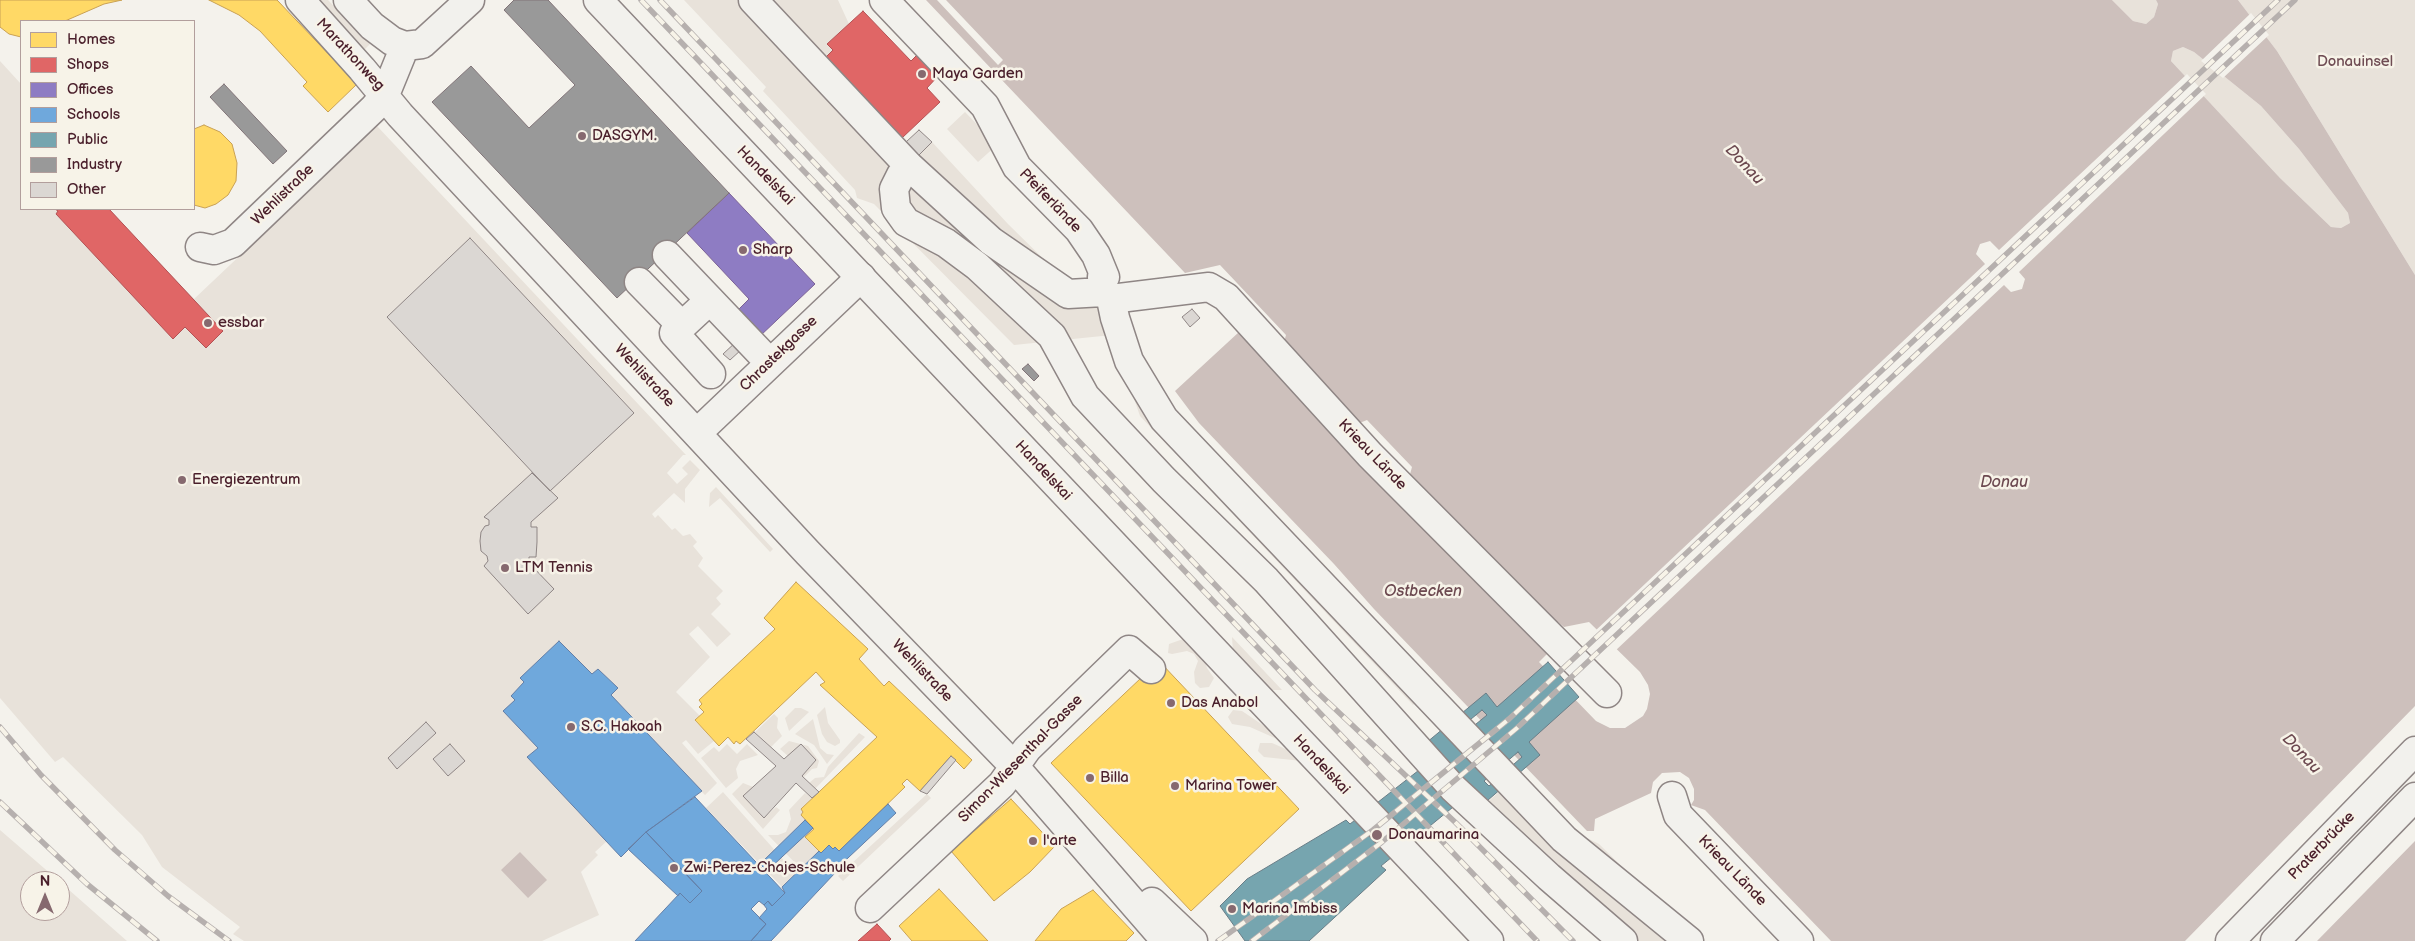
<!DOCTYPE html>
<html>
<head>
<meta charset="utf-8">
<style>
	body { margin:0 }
	#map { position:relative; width:2415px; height:941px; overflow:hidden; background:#f4f2ec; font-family:"Balsamiq Sans",sans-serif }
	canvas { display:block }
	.legend { position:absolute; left:20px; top:20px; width:175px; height:190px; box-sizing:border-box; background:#f7f3e8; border:1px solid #b29e9c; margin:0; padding:6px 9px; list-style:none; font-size:15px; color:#4a1f2b }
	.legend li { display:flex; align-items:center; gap:10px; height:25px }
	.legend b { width:25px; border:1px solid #b29e9c }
	.north { position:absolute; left:20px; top:871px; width:50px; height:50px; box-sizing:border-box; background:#f7f3e8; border:1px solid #b29e9c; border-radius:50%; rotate:0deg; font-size:14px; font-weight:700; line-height:20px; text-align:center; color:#4a1f2b }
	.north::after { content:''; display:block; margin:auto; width:18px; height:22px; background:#86696f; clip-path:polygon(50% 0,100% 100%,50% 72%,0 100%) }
</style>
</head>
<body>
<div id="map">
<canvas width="2415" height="941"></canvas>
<ul class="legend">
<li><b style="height:14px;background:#ffd966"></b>Homes</li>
<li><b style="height:14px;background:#e06666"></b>Shops</li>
<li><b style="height:14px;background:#8e7cc3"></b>Offices</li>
<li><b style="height:14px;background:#6fa8dc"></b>Schools</li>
<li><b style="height:14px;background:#76a5af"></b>Public</li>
<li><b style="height:14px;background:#999"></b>Industry</li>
<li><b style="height:14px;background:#dbd7d3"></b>Other</li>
</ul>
<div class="north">N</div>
</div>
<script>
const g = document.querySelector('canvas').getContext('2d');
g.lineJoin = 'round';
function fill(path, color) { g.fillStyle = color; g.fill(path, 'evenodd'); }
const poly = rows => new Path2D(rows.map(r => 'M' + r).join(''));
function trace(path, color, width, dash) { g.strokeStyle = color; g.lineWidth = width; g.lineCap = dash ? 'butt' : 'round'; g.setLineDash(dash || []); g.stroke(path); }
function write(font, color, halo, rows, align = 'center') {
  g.font = font + ' "Balsamiq Sans",sans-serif'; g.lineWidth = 5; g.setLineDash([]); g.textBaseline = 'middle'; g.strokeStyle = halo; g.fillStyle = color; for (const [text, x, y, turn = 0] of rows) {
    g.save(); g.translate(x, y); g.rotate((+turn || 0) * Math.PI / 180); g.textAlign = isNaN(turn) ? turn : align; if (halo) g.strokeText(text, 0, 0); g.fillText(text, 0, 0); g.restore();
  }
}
fill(poly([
	[317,0,328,0,370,44,364,50],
	[684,0,838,0,849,24,827,44,833,50,826,58,918,155,932,142,1008,224,1067,282,1117,275,1134,343,1162,392,1214,456,1435,685,1413,705,1140,416,1112,335,1014,345,874,204,857,198,855,190,763,91,766,87],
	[2112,0,2156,0,2158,4,2154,17,2146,24,2133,21],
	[2238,0,2415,0,2415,275,2277,51],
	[2183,47,2194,52,2261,106,2299,149,2348,213,2350,223,2341,228,2331,227,2280,178,2171,61,2173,51],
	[0,61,21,84,21,209,109,209,194,299,377,126,686,455,683,455,667,473,677,484,688,474,682,468,690,460,700,470,685,489,685,503,674,493,652,514,655,518,658,515,672,530,675,528,683,536,690,534,697,542,693,546,703,558,698,566,723,591,716,598,721,604,711,614,731,634,717,647,698,626,689,634,710,657,676,692,700,716,695,721,714,741,698,754,686,740,682,743,717,783,705,795,701,791,646,832,607,841,595,852,598,855,581,872,599,915,542,941,244,941,233,934,240,927,162,867,142,835,63,757,55,762,0,698],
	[965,112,997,145,978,162,947,129],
	[716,487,773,549,770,552,720,498,709,507,710,493],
	[1232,637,1282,690,1269,690,1233,652],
	[1186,638,1200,645,1207,668,1214,678,1209,687,1200,688,1195,683,1194,672,1198,661,1194,654,1187,651,1172,654,1168,653,1169,644],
	[825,707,828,723,840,740,840,743,835,746,827,742,822,734,817,715],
	[795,708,801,708,809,712,789,731,785,718],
	[1233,710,1242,711,1282,738,1277,739,1250,727,1232,724,1228,717],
	[774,714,778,718,777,728,782,736,771,747,755,732],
	[813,719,820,748,827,754,834,755,827,764,814,745,795,734],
	[859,733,865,737,815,789,809,783,815,778,824,777,828,767],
	[789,741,808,746,819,761,817,768,812,769,803,778,802,776,816,760,788,756,780,749],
	[1260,743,1272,743,1288,750,1299,750,1302,761,1264,757,1258,751],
	[727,744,737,754,747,744,758,755,740,761,736,769,738,778,726,788,701,758,714,747,719,752],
	[1520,773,1575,832,1599,844,1674,918,1701,941,1605,941,1471,817],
	[743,783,753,787,744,796,764,818,776,807,780,810,763,829,732,794],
	[723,792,796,874,782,887,706,808],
	[805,793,812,798,801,809,803,812,801,815,814,829,806,837,819,851,801,869,768,835,778,835,786,832,791,819,789,810],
	[927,794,931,798,843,881,838,876],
	[0,830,59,881,30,881,30,911,60,911,60,882,127,941,0,941]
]), '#e8e2da');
fill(poly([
	[926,0,2112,0,2133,21,2146,24,2154,17,2158,4,2156,0,2238,0,2277,51,2415,275,2415,941,1831,941,1705,810,1691,805,1694,800,1694,789,1689,778,1680,772,1662,773,1653,782,1651,793,1595,819,1594,831,1587,831,1374,609,1334,564,1199,423,1175,391,1239,332,1547,654,1539,662,1596,721,1610,728,1625,728,1643,716,1647,709,1650,694,1648,685,1640,672,1589,622,1564,627,1558,622,1548,625,1409,478,1412,467,1367,420,1357,424,1283,346,1286,335,1220,265,1185,273],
	[2183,47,2194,52,2261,106,2299,149,2348,213,2350,223,2341,228,2331,227,2280,178,2171,61,2173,51],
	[520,852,547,880,528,898,501,870]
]), '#cdc0bc');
fill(poly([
	[937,0,946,0,1003,60,998,65],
	[2251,13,2269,35,2223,78,2201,61],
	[2187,74,2206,94,2019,272,2025,279,2022,289,2011,292,2004,285,1615,651,1595,631,1985,264,1976,254,1980,244,1990,241,1999,250],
	[2415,706,2415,841,2317,941,2185,941]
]), '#f4f2ec');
const homes = poly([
	[0,0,122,0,104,4,65,21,21,21,21,37,9,34,0,27,0,0],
	[209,0,277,0,357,84,328,112,303,86,307,82,260,31,239,15,209,0],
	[204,125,220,132,232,144,237,163,236,181,228,195,216,204,205,208,194,205,194,129,204,125],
	[796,582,868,649,859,659,884,686,889,681,972,760,964,769,951,756,920,791,907,779,902,784,905,787,839,851,835,847,833,849,829,845,821,853,805,837,814,829,801,815,803,812,801,809,877,737,820,685,825,682,816,672,740,744,736,741,734,744,728,737,719,746,695,720,704,712,699,707,702,704,699,700,775,629,764,618,796,582],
	[1159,661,1299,809,1191,911,1051,763,1159,661],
	[1011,799,1055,846,1030,872,994,901,951,851,1011,799],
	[939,889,988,941,912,941,899,926,939,889],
	[1093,890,1134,933,1126,941,1035,941,1061,909,1093,890]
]);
fill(homes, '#ffd966');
trace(homes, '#c9a154', 1);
const shops = poly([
	[863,11,911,61,919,53,939,75,927,88,940,102,902,138,825,58,833,50,827,44,863,11],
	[55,209,109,209,223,331,206,348,185,327,173,339,56,214,58,211,55,209],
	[877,924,891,939,889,941,858,941,877,924]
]);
fill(shops, '#e06666');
trace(shops, '#b35154', 1);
const offices = poly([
	[729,193,815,284,759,337,736,312,749,299,687,233,729,193]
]);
fill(offices, '#8e7cc3');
trace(offices, '#7a6095', 1);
const schools = poly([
	[559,641,592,674,598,669,618,688,611,695,702,791,646,832,621,857,527,757,538,748,503,711,515,700,511,696,524,682,520,678,559,641],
	[695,797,785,893,772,906,768,901,764,905,759,901,751,909,766,924,751,941,635,941,680,893,690,903,702,891,646,832,695,797],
	[888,804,896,813,833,872,835,873,771,941,751,941,766,924,759,918,767,909,764,905,768,901,772,906,785,893,782,887,819,851,821,853,829,845,833,849,835,847,839,851,888,804],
	[805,820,813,828,767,871,760,864,805,820],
	[646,832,702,891,690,903,680,893,678,896,628,849,646,832]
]);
fill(schools, '#6fa8dc');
trace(schools, '#647fa7', 1);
const public = poly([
	[1548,662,1579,697,1529,742,1540,755,1480,807,1469,794,1381,866,1386,870,1309,941,1245,941,1220,906,1247,879,1346,820,1350,824,1437,756,1426,743,1486,693,1497,707,1548,662],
	[1482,710,1487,715,1453,743,1448,738,1482,710],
	[1518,752,1522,757,1489,786,1484,781,1518,752]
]);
fill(public, '#76a5af');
trace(public, '#697d87', 1);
const industry = poly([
	[514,0,548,0,729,193,617,298,432,102,471,66,529,128,575,85,504,10,514,0],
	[224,84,287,151,273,164,210,97,224,84],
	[1028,364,1039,376,1034,381,1022,369,1028,364]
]);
fill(industry, '#999');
trace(industry, '#817478', 1);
const building = poly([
	[919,130,932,142,919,155,906,142,919,130],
	[470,238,634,413,550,491,387,317,470,238],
	[1192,309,1200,318,1190,327,1182,317,1192,309],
	[736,342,742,349,730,360,723,354,736,342],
	[532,473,558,498,531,522,531,527,537,527,537,542,536,557,529,557,529,563,554,589,528,614,484,566,488,561,487,556,481,551,480,541,481,532,485,526,489,525,489,520,484,517,532,473],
	[426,722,436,733,397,769,388,758,426,722],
	[754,732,784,759,801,744,816,760,802,776,819,792,812,798,796,783,764,818,743,796,776,766,746,739,754,732],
	[450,744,465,761,448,776,433,759,450,744],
	[951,756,956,760,927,794,920,791,951,756]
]);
fill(building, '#dbd7d3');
trace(building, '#8f8685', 1);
const minor = poly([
	[300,0,362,69,400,115,808,553,1014,766,1166,941],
	[348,0,372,26,392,41,405,46,422,44,470,0],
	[753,0,909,166,991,241,1068,294,1103,292,1111,299,1115,318,1129,361,1164,419,1564,839,1689,941],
	[884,0,985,106,1017,167,1079,230,1096,255,1105,277,1102,277,1103,292],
	[909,166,901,175,894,189,896,208,906,222,946,243,977,266,1052,336,1085,396,1164,480,1266,580,1453,788,1549,877,1623,941],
	[200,247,214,250,233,243,374,108,385,95,405,46],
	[667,255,770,363],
	[639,282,682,326,710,300],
	[1111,299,1209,287,1226,297,1370,455,1607,693],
	[682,326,674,333,711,374],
	[697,433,861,277],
	[1672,796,1678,815,1799,941],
	[1152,902,1193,941],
	[870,908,1002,784,1027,749,1129,650,1151,669]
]);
const major = poly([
	[598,0,1489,941]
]);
const highway = poly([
	[2230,941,2415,751],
	[2275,941,2415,797]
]);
trace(minor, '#8f8685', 31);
trace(major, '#8f8685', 31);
trace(highway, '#8f8685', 31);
trace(minor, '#f2f1ed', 28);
trace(major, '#f2f1ed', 28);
trace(highway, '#f2f1ed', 28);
const rail = poly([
	[641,0,1537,941],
	[660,0,1315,690,1456,823,1573,941],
	[0,727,41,775,115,850,168,896,229,941],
	[0,802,87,884,157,941],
	[1218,941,1373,830,1509,719,2278,0],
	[1252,941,1382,842,1517,728,2295,0]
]);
trace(rail, '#b6b0ae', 5.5);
trace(rail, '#f7f3e8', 4, [11]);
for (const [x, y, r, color] of [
	[922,74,5,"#86696f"],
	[582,136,5,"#86696f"],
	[743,250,5,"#86696f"],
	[208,323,5,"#86696f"],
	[182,480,5,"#86696f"],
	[505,568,5,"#86696f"],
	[1171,703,5,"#86696f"],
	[571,727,5,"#86696f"],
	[1090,778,5,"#86696f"],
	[1175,786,5,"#86696f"],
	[1377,835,6,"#86696f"],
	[1033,841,5,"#86696f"],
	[674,868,5,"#86696f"],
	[1232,909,5,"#86696f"]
]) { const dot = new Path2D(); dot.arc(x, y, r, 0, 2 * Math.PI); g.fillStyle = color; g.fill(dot); trace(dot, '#f7f3e8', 2); }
write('15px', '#4a1f2b', '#f7f3e8', [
	["Marathonweg",350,55,47],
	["Handelskai",765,176,46],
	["Wehlistraße",283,195,-44],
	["Pfeiferlände",1050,201,46],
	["Chrastekgasse",779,354,-44],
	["Wehlistraße",644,376,47],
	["Krieau Lände",1372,455,46],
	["Handelskai",1043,471,47],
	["Wehlistraße",922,671,46],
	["Simon-Wiesenthal-Gasse",1021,759,-46],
	["Handelskai",1321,765,47],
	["Praterbrücke",2322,846,-46],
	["Krieau Lände",1732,871,46]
]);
write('15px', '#6f4c53', '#f7f3e8', [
	["Donauinsel",2355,62]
]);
write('15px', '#4a1f2b', '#f7f3e8', [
	["Maya Garden",932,74],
	["DASGYM.",592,136],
	["Sharp",753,250],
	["essbar",218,323],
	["Energiezentrum",192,480],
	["LTM Tennis",515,568],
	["Das Anabol",1181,703],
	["S.C. Hakoah",581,727],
	["Billa",1100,778],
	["Marina Tower",1185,786],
	["Donaumarina",1388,835],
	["l'arte",1043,841],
	["Zwi-Perez-Chajes-Schule",684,868],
	["Marina Imbiss",1242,909]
], 'left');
write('italic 16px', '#6c4950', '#f7f3e8', [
	["Donau",1744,165,47],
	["Donau",2004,483],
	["Ostbecken",1423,592],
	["Donau",2301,754,47]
]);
</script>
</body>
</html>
